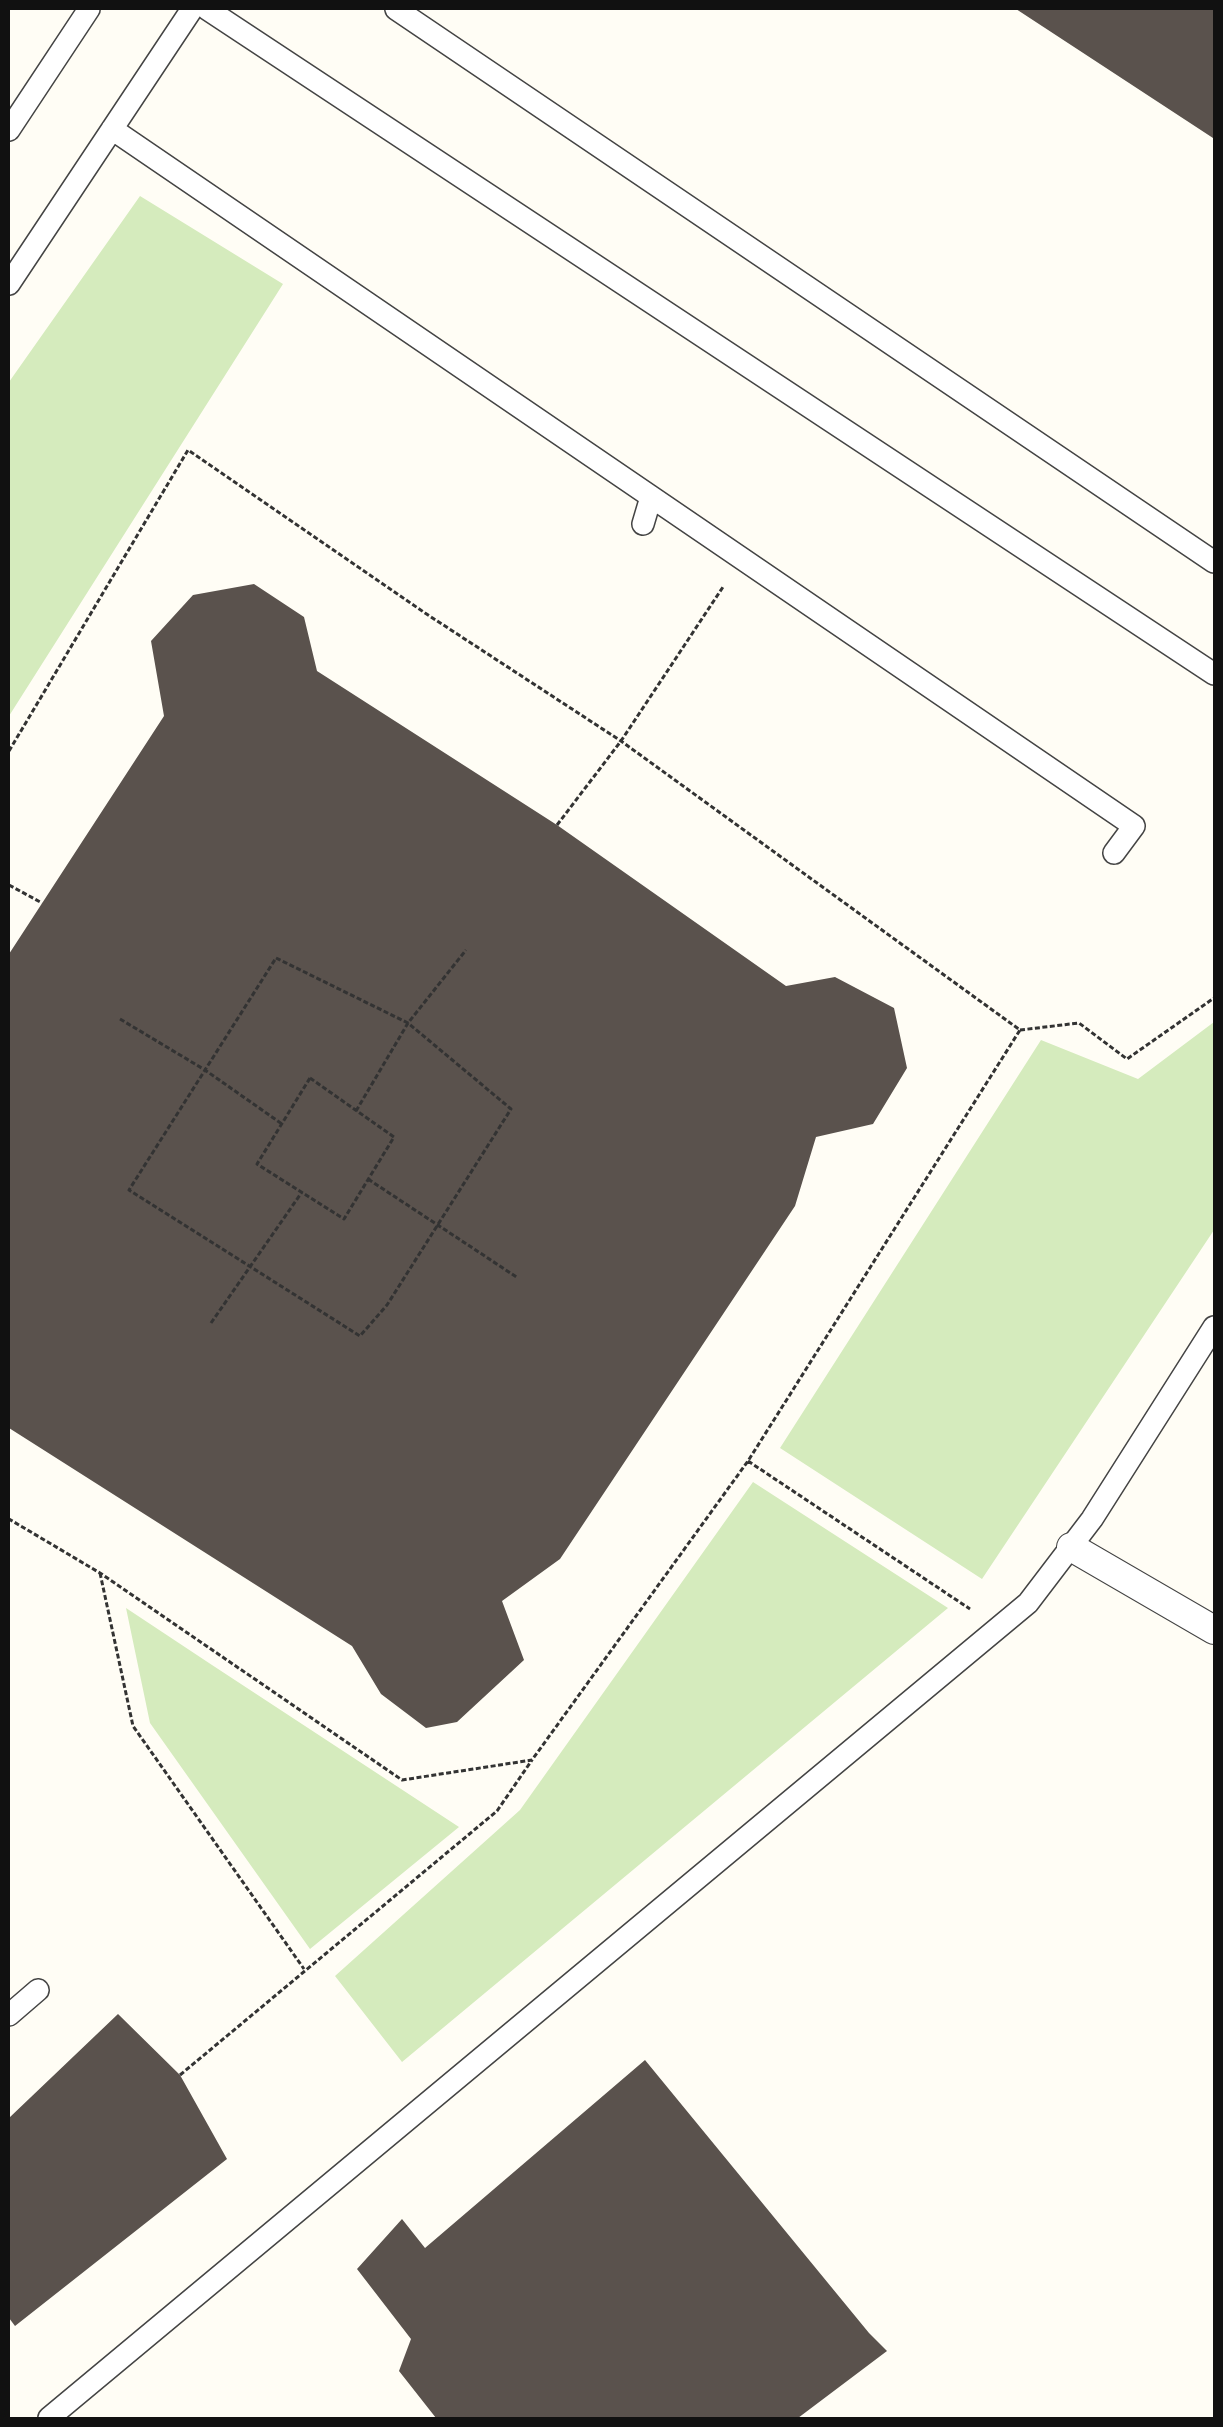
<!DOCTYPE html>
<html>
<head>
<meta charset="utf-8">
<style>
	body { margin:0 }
	#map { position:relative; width:1223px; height:2427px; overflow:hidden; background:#fffdf5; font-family:Literata,serif }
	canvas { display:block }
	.frame { position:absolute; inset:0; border:10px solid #111; pointer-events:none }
</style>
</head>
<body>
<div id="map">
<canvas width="1223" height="2427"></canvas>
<div class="frame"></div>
</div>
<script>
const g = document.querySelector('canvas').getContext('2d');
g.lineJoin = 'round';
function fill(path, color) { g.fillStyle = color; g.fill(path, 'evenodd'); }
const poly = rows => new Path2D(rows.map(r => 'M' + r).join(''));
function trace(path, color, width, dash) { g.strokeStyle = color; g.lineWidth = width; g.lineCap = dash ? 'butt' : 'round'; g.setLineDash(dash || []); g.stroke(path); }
fill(poly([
	[140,196,283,284,9,716,9,382],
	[1214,1022,1214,1230,982,1579,780,1448,1041,1040,1138,1079],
	[753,1482,948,1608,402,2062,335,1976,520,1810],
	[126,1608,212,1665,459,1827,310,1949,150,1723]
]), '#d5ebbd');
fill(poly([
	[1016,9,1214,9,1214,136,1213,138],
	[254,584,304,617,317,671,557,825,786,986,835,977,894,1008,907,1068,873,1124,816,1137,795,1206,560,1559,502,1601,524,1660,457,1722,426,1728,381,1694,352,1646,9,1428,9,954,164,716,151,641,193,595],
	[118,2014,180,2075,227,2159,15,2326,9,2318,9,2118],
	[645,2060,869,2333,887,2351,798,2418,436,2418,399,2371,411,2339,357,2269,402,2219,425,2248]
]), '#5a524d');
const lane = poly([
	[207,9,1214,674],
	[396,9,1214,562],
	[112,129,1134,826,1114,853],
	[9,130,89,9],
	[9,284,192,9],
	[643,524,651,497],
	[9,2015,38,1990],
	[49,2418,1028,1603,1092,1519,1214,1327]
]);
const street = poly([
	[1071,1547,1214,1630]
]);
trace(lane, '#444', 24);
trace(street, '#444', 30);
trace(poly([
	[9,751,188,450,425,613,621,741,1020,1030,748,1461,532,1760,402,1780,100,1573,9,1519],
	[557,825,621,741,723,587],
	[9,885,42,903],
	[276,958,408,1023,511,1109,387,1305,360,1336,129,1190,276,958],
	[120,1019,205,1070,282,1124],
	[1020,1030,1079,1023,1127,1059,1214,998],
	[310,1078,394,1137,344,1219,257,1164,310,1078],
	[356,1111,408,1023,466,950],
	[368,1179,518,1278],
	[211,1323,302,1192],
	[748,1461,970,1609],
	[100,1573,133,1726,304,1969],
	[180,2075,497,1811,532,1760]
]), '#333', 3, [5, 2.5]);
trace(lane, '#fff', 21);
trace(street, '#fff', 28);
</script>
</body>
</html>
